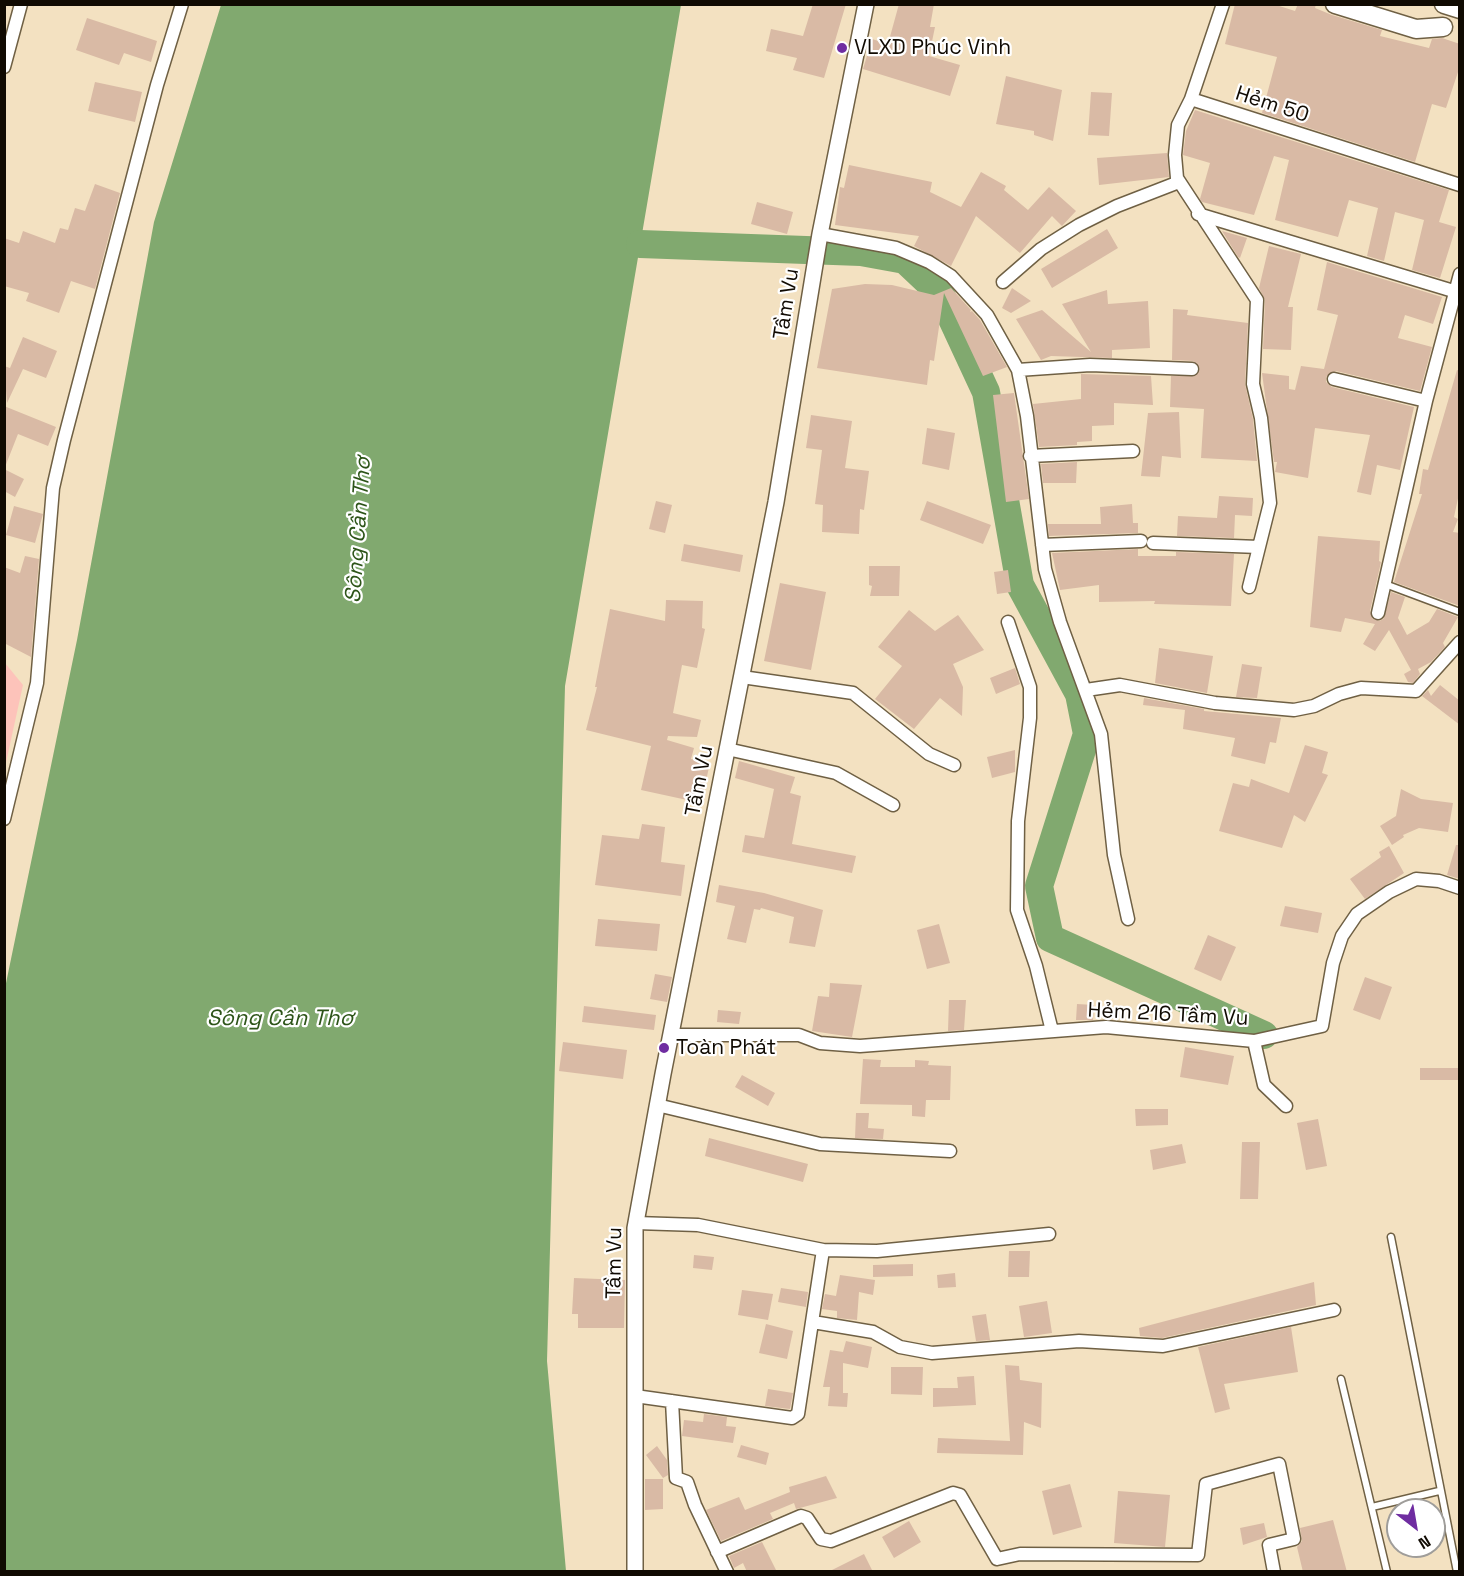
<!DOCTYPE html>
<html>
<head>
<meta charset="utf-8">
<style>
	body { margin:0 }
	#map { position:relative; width:1464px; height:1576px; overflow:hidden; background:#f3e1c1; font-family:"Space Grotesk",sans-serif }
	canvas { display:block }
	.frame { position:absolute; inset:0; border:6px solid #100a02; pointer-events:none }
	.north { position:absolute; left:1386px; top:1498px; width:60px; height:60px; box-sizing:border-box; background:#fff; border:2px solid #9f9d9a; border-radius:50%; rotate:149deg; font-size:16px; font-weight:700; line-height:24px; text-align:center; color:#100a02 }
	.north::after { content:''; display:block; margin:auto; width:21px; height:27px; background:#6f2da1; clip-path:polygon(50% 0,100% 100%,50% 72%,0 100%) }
</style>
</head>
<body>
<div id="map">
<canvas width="1464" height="1576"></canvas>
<div class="frame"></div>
<div class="north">N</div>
</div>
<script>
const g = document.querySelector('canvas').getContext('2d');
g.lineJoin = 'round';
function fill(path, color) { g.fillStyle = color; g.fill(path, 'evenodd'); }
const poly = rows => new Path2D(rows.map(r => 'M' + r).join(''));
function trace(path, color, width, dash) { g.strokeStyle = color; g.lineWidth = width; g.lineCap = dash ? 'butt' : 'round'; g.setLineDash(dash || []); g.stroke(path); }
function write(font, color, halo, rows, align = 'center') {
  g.font = font + ' "Space Grotesk",sans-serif'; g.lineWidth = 4.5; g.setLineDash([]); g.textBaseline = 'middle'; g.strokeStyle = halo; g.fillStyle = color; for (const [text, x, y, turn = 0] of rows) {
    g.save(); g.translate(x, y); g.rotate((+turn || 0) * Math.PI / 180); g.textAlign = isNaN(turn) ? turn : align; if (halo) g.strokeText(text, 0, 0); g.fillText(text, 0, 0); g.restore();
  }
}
fill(poly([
	[5,663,23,685,5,767]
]), '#fdc3ba');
fill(poly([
	[221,5,681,5,565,686,547,1361,566,1571,5,1571,5,988,77,640,154,222]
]), '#81a96f');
trace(poly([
	[640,244,861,252,905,260,940,293,986,392,1020,585,1079,694,1087,734,1039,886,1050,938,1264,1035]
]), '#81a96f', 28);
fill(poly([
	[813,4,846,4,824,78,793,70,797,58,766,51,771,29,803,36],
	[899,4,934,4,930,27,935,27,929,56,960,65,950,96,863,69,872,39,888,44],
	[1235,4,1273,4,1295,11,1298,4,1316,4,1315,8,1332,15,1382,30,1380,36,1429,48,1432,39,1442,38,1460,44,1460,66,1446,108,1432,104,1415,162,1262,113,1277,57,1225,44],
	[87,18,157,41,151,62,124,53,119,65,76,50],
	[1006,76,1062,90,1053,141,1034,135,1034,131,996,124],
	[95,82,142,92,135,122,88,111],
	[1091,92,1112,93,1109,136,1088,135],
	[1195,110,1449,190,1439,222,1456,227,1440,278,1412,270,1424,220,1395,212,1384,261,1367,256,1378,208,1349,200,1338,237,1275,220,1289,160,1274,156,1254,215,1202,202,1200,199,1210,163,1183,155,1186,131],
	[1167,153,1169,177,1099,185,1097,158],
	[849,165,932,182,930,192,961,207,981,172,1006,186,1004,190,1028,210,1049,187,1076,211,1062,226,1052,216,1020,253,976,216,951,266,914,246,919,236,835,225,840,187,844,188],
	[95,184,120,193,95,289,71,281,59,313,26,301,29,293,4,286,4,238,19,243,23,231,55,243,60,228,68,230,75,208,85,211],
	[757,202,793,212,787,234,751,224],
	[1107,229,1118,248,1052,288,1041,269],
	[1222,231,1247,238,1240,258,1238,257],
	[1269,246,1301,254,1288,307,1293,307,1291,350,1263,349,1265,300,1259,288],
	[1327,262,1442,297,1433,324,1405,315,1398,338,1432,347,1420,391,1336,371,1326,377,1326,382,1332,387,1414,407,1400,470,1377,465,1371,495,1357,492,1370,435,1315,428,1308,478,1275,472,1277,462,1274,462,1262,373,1289,376,1289,389,1295,390,1301,366,1324,369,1338,315,1317,310],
	[865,284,892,285,934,295,951,288,971,310,970,312,972,311,980,320,1007,367,983,376,944,293,934,361,930,360,927,385,817,368,832,289],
	[1012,288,1031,301,1011,313,1002,308],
	[1107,290,1108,304,1148,301,1150,348,1112,350,1112,358,1051,356,1041,360,1016,319,1042,310,1091,352,1062,304],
	[1173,309,1188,310,1187,315,1248,323,1245,384,1253,419,1257,461,1201,458,1204,409,1170,407,1171,376,1195,376,1200,369,1193,361,1172,360],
	[23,337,57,351,46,378,23,369,7,403,4,366,10,368],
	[1457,370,1460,371,1460,489,1454,517,1458,519,1453,532,1460,533,1460,606,1394,582,1422,494,1419,494,1423,469,1428,470],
	[1081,374,1151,376,1153,405,1114,403,1114,425,1092,426,1092,441,1077,442,1077,445,1039,447,1033,404,1081,399],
	[1014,393,1029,499,1006,502,993,395],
	[4,406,56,427,48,446,18,434,5,467],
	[1179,412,1181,458,1162,456,1160,477,1141,476,1148,413],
	[811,415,852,421,845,468,869,471,864,510,860,509,859,534,822,532,823,505,815,504,822,450,806,448],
	[927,428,955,433,949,470,922,464],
	[1077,462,1076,483,1043,483,1041,464],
	[4,469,24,479,15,497,4,491],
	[1219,496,1253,498,1252,516,1235,515,1234,538,1177,536,1178,516,1217,518],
	[656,501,672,505,665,533,649,529],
	[927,501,991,525,983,544,920,520],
	[1132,504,1133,523,1138,523,1138,533,1049,536,1048,524,1101,524,1100,507],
	[14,506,43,514,35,543,6,535],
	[1318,536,1380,541,1379,561,1381,562,1370,611,1373,619,1380,621,1384,618,1391,592,1405,597,1398,618,1407,635,1429,622,1437,609,1458,617,1443,643,1445,647,1431,662,1418,669,1420,674,1413,683,1408,682,1404,674,1411,670,1389,630,1375,651,1363,644,1375,624,1345,618,1341,632,1310,627],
	[684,544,743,555,740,572,681,561],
	[1138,549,1138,556,1176,556,1176,552,1234,554,1231,606,1154,604,1155,601,1099,602,1099,585,1060,590,1052,553],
	[25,556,39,559,31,657,4,643,4,567,20,573],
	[869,566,900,566,899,596,870,596,872,586,869,585],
	[1008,570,1011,592,997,594,994,572],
	[780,583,826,592,811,670,764,661],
	[666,600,703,601,702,628,705,629,697,668,682,665,673,713,701,720,697,737,668,736,667,740,694,748,691,759,710,763,701,803,641,790,651,746,586,730,597,687,595,687,610,609,665,621],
	[909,610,935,631,958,615,984,650,953,664,963,687,962,716,940,698,914,729,875,699,902,666,878,647],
	[1159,648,1213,656,1207,693,1155,683],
	[1242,664,1262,667,1257,698,1236,697],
	[1015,668,1020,684,996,694,990,678],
	[1440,685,1460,701,1460,725,1422,696,1428,690,1431,696],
	[1144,698,1204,709,1204,711,1281,718,1276,743,1270,742,1265,764,1231,756,1235,738,1183,729,1185,710,1143,705],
	[1305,745,1328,752,1322,773,1328,775,1305,822,1294,815,1282,848,1219,831,1233,783,1249,787,1251,779,1289,793],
	[1015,750,1015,772,992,778,987,757],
	[739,761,795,777,790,793,801,796,792,844,856,856,852,873,742,852,745,835,764,838,774,789,735,778],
	[1401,789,1421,799,1453,803,1448,832,1419,828,1403,835,1404,837,1392,845,1380,826,1396,816],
	[642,824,665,827,661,862,685,865,681,896,595,885,602,835,639,839],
	[1456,845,1460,845,1460,879,1447,875],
	[1389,846,1404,873,1365,899,1350,879,1381,857,1379,852],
	[719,885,764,893,823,910,815,947,789,943,794,917,761,908,760,910,754,909,746,943,727,939,735,906,716,902],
	[1285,906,1322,913,1318,933,1280,926],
	[598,919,660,924,657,951,595,946],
	[939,924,950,963,927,969,917,930],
	[1208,935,1236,947,1221,981,1194,969],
	[655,974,672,977,667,1002,650,999],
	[1365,977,1392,987,1380,1020,1353,1010],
	[830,983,862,985,852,1037,812,1031,818,996,829,997],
	[949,1000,966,1000,964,1030,948,1031],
	[1077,1004,1094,1005,1093,1020,1076,1020],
	[584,1006,656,1015,654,1030,582,1022],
	[718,1010,741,1012,739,1024,717,1022],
	[563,1042,627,1050,623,1079,559,1071],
	[1185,1047,1234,1056,1228,1085,1180,1077],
	[863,1059,881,1060,880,1067,915,1067,915,1060,929,1061,928,1065,951,1066,950,1100,926,1100,925,1117,912,1116,912,1105,860,1104],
	[1420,1068,1460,1068,1460,1080,1420,1080],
	[742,1075,775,1093,768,1106,735,1087],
	[1135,1109,1168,1109,1168,1125,1136,1126],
	[856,1113,869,1113,868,1128,884,1129,883,1139,855,1138],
	[1318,1119,1327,1166,1306,1170,1297,1123],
	[709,1138,808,1164,803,1182,705,1156],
	[1242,1142,1260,1142,1258,1199,1240,1199],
	[1182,1144,1186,1163,1153,1170,1150,1150],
	[1009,1251,1030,1251,1029,1277,1008,1277],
	[694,1255,714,1257,712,1270,693,1268],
	[913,1264,913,1276,873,1277,873,1265],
	[955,1273,956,1287,938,1288,937,1275],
	[840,1275,875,1280,873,1295,859,1292,857,1320,837,1318,837,1311,822,1309,825,1294,836,1296],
	[574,1278,625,1280,624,1328,578,1328,578,1314,572,1314],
	[1314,1282,1316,1305,1162,1338,1140,1336,1139,1328],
	[781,1288,808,1292,806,1307,778,1302],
	[742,1290,773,1294,768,1320,738,1315],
	[1047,1301,1052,1333,1024,1337,1019,1306],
	[986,1314,990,1340,976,1341,972,1316],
	[766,1324,793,1331,787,1359,759,1353],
	[1291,1327,1298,1372,1224,1384,1230,1409,1215,1413,1198,1347],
	[846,1341,872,1347,868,1368,843,1363,843,1393,848,1393,847,1407,828,1406,830,1387,823,1387,830,1350,843,1352],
	[1005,1365,1019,1366,1020,1380,1042,1383,1041,1428,1024,1422,1023,1455,937,1453,938,1438,1010,1441],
	[891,1367,923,1367,922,1395,891,1394],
	[974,1376,976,1405,933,1407,933,1388,958,1388,957,1377],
	[768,1389,793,1393,790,1409,765,1406],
	[704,1414,727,1417,726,1426,736,1427,733,1443,682,1436,684,1420,703,1422],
	[741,1445,769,1453,766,1465,737,1457],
	[657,1446,667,1460,668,1475,663,1478,646,1455],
	[826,1476,837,1498,796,1509,794,1503,770,1513,773,1519,721,1541,706,1510,739,1497,745,1510,790,1492,789,1487],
	[645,1479,663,1479,663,1509,645,1510],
	[1070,1484,1082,1527,1053,1535,1042,1491],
	[1118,1491,1170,1495,1165,1547,1114,1543],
	[1333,1520,1347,1572,1303,1572,1297,1547,1302,1541,1300,1528],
	[909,1521,921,1542,894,1558,882,1537],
	[1264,1523,1267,1537,1243,1545,1240,1528],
	[762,1542,777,1572,747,1572,743,1563,734,1568,729,1556],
	[864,1554,873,1572,828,1572]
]), '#d9baa5');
const service = poly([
	[1385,584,1460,612],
	[1391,1237,1457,1572],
	[1341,1379,1387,1572],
	[1372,1507,1439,1491]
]);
const minor = poly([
	[4,67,21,4],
	[1191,99,1223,4],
	[1198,214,1460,293],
	[820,234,896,248,929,262,951,276,987,315,1018,370,1027,416,1045,569,1060,622,1101,734,1114,855,1128,919],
	[1003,282,1041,249,1079,225,1117,206,1179,182],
	[1018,370,1090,365,1192,369],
	[1334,379,1426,401],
	[1030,456,1133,451],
	[1153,543,1259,547],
	[1042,545,1141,541],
	[1249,587,1270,503,1261,418,1253,384,1257,300,1177,178,1175,155,1178,125,1191,99,1460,185],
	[1378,613,1426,401,1460,274],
	[1008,622,1030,687,1030,718,1018,821,1017,910,1036,966,1052,1031],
	[742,677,853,693,929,754,954,765],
	[1086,690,1120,685,1215,703,1294,710,1314,706,1339,694,1361,688,1416,691,1460,642],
	[727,749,836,773,893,805],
	[4,819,37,683,53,488,64,440,157,85,182,4],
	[671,1035,799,1035,820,1043,860,1046,1106,1027,1254,1041,1322,1026,1333,963,1342,936,1357,914,1389,892,1416,879,1439,881,1460,888],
	[1254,1041,1264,1085,1286,1106],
	[657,1105,820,1144,950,1151],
	[823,1250,877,1251,1049,1234],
	[813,1322,873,1332,900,1347,932,1353,1079,1341,1163,1346,1334,1310],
	[635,1396,792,1418,798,1414,823,1250,698,1225,636,1223],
	[672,1401,676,1478,687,1482,695,1505,727,1572],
	[717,1552,801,1516,807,1518,821,1539,831,1541,953,1493,960,1495,997,1559,1020,1554,1198,1555,1206,1484,1279,1464,1294,1539,1269,1545,1274,1572]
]);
const tertiary = poly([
	[635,1572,635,1228,663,1074,776,502,820,234,866,4]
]);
const secondary = poly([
	[1335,4,1416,29,1443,27],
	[1444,4,1460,9]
]);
trace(service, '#6f6044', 9);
trace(minor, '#6f6044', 15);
trace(tertiary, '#6f6044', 18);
trace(secondary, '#6f6044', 21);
trace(service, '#fff', 6);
trace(minor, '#fff', 12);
trace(tertiary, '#fff', 15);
trace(secondary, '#fff', 18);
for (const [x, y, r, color] of [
	[842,48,6,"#6f2da1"],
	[664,1048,6,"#6f2da1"]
]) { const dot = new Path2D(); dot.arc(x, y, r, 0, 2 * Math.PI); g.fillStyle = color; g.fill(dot); trace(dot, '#fff', 2); }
write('21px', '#100a02', '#fff', [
	["VLXD Phúc Vinh",854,48],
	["Toàn Phát",676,1048]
], 'left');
write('21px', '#100a02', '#fff', [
	["Hẻm 50",1272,105,18],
	["Tầm Vu",787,304,-81],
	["Tầm Vu",700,781,-79],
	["Hẻm 216 Tầm Vu",1168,1015,3],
	["Tầm Vu",615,1263,-89]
]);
write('italic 22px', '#2d5418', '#fff', [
	["Sông Cần Thơ",359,530,-86],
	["Sông Cần Thơ",280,1019]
]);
</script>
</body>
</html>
